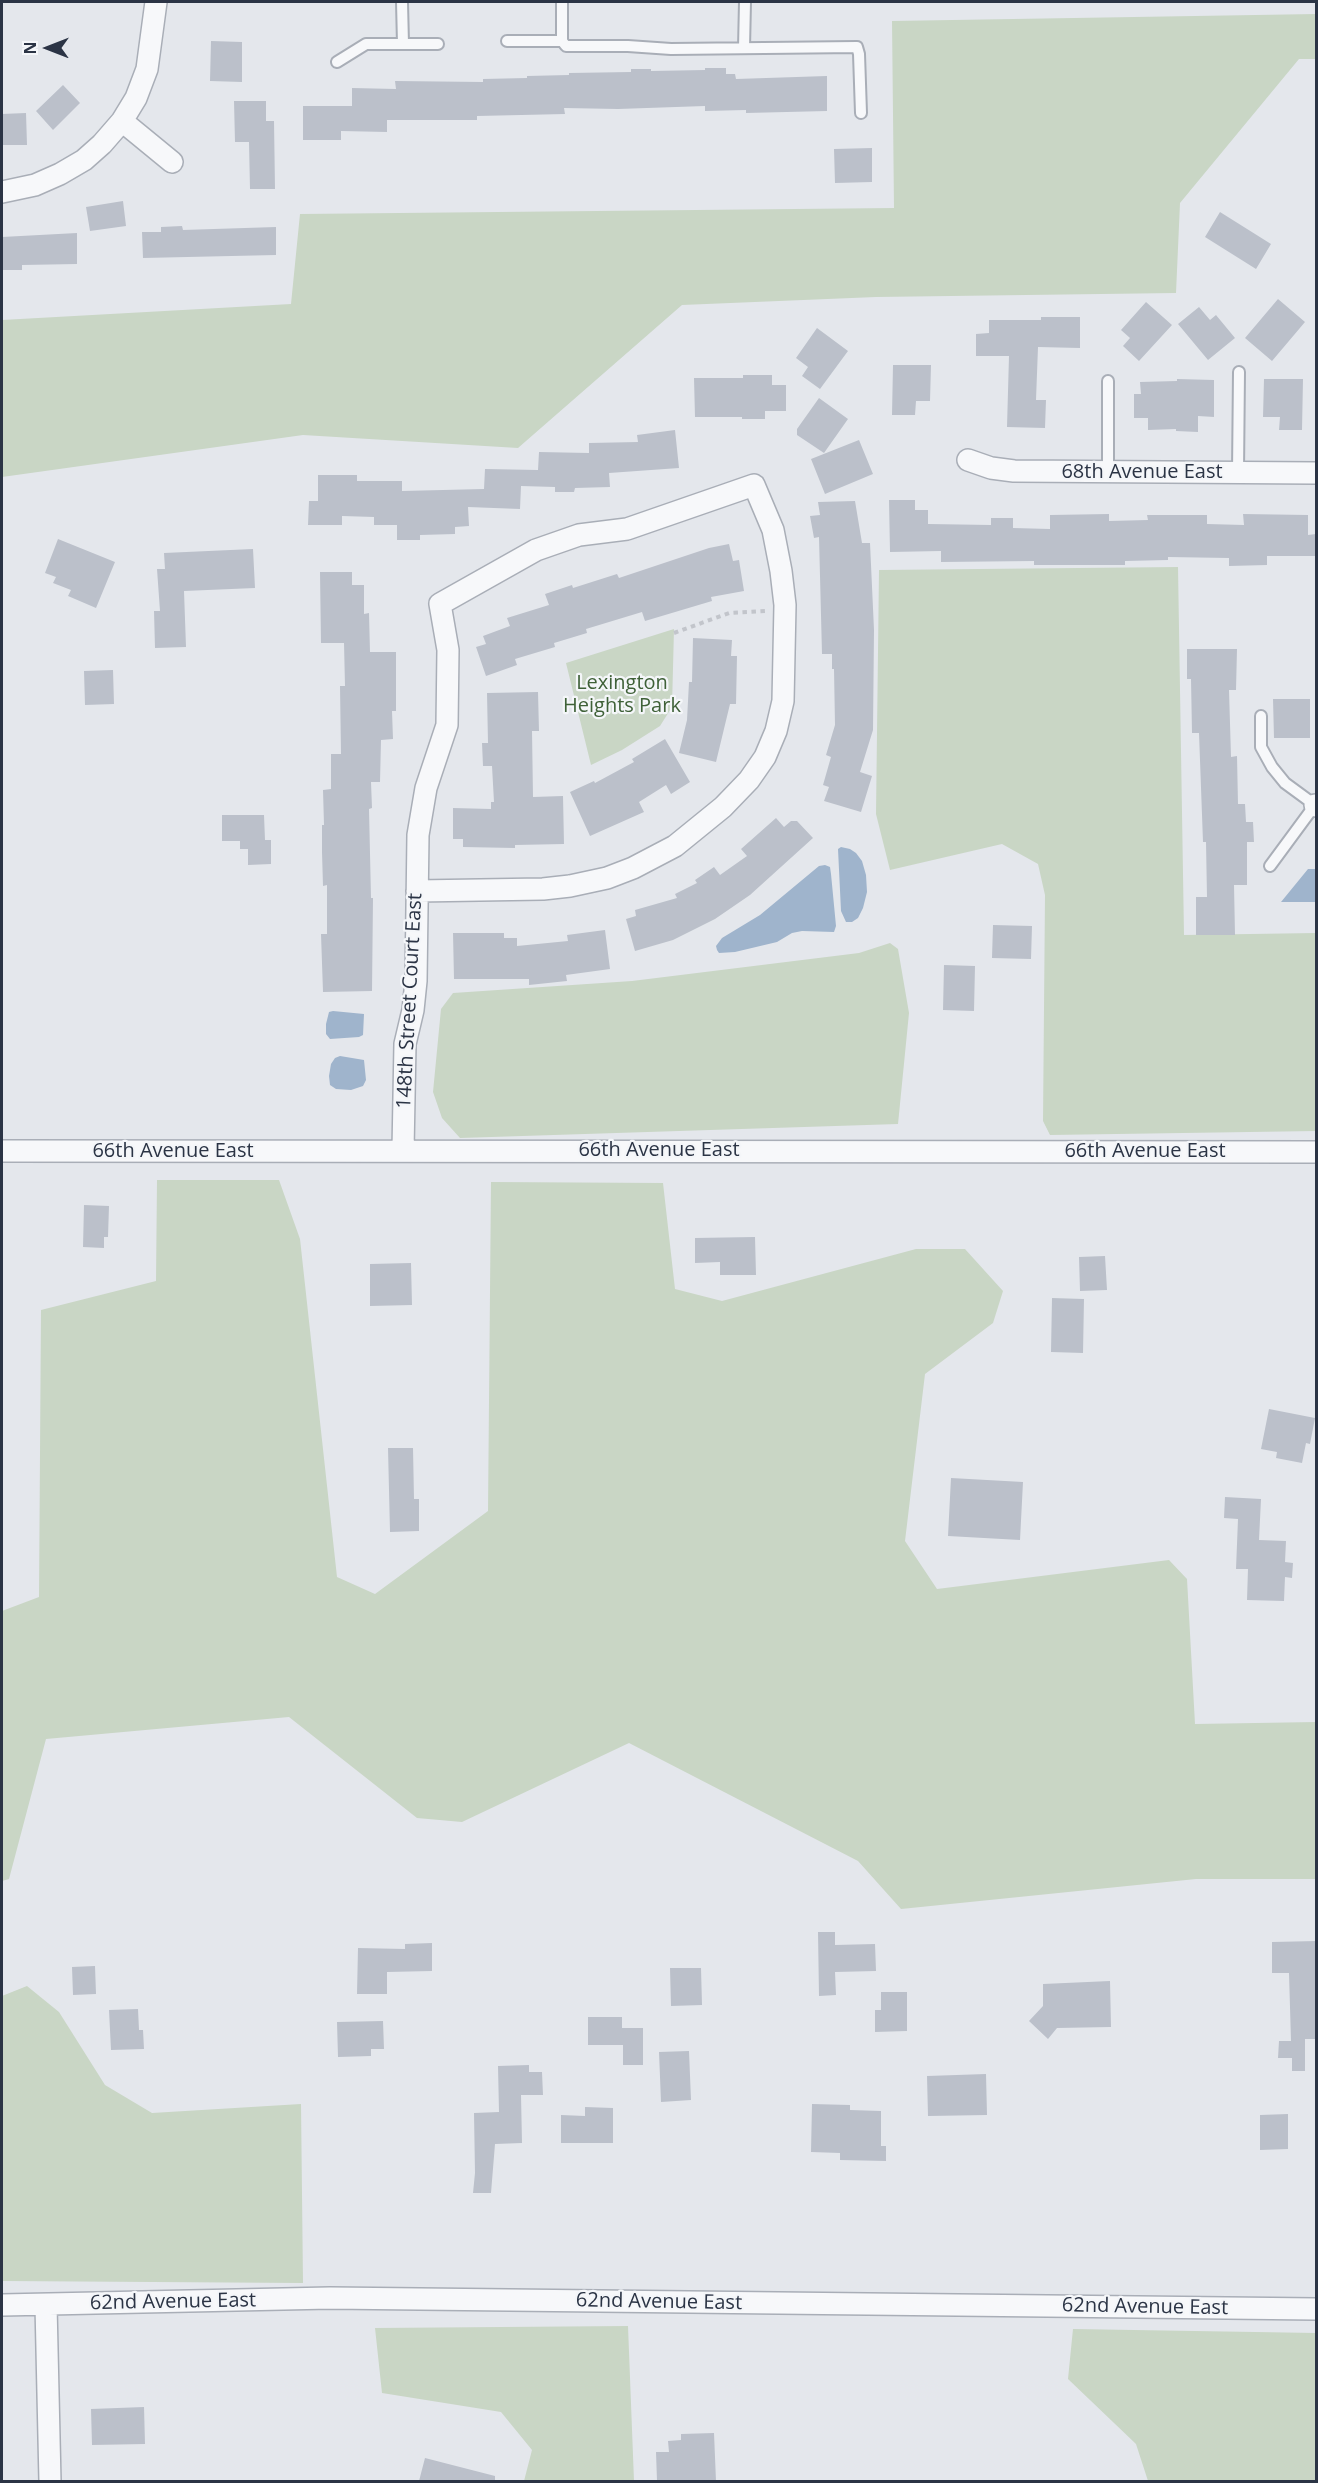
<!DOCTYPE html>
<html>
<head>
<meta charset="utf-8">
<style>
	body { margin:0 }
	#map { position:relative; width:1318px; height:2483px; overflow:hidden; background:#e4e7ec; font-family:"Open Sans",sans-serif }
	canvas { display:block }
	.frame { position:absolute; inset:0; border:3px solid #2b3445; pointer-events:none }
	.north { position:absolute; left:18px; top:18px; width:60px; height:60px; -webkit-text-stroke:4px #f4f6f9; paint-order:stroke; rotate:270deg; font-size:16px; font-weight:700; line-height:24px; text-align:center; color:#2b3445 }
	.north::after { content:''; display:block; margin:auto; width:21px; height:27px; background:#2b3445; clip-path:polygon(50% 0,100% 100%,50% 72%,0 100%) }
</style>
</head>
<body>
<div id="map">
<canvas width="1318" height="2483"></canvas>
<div class="frame"></div>
<div class="north">N</div>
</div>
<script>
const g = document.querySelector('canvas').getContext('2d');
g.lineJoin = 'round';
function fill(path, color) { g.fillStyle = color; g.fill(path, 'evenodd'); }
const poly = rows => new Path2D(rows.map(r => 'M' + r).join(''));
function trace(path, color, width, dash) { g.strokeStyle = color; g.lineWidth = width; g.lineCap = dash ? 'butt' : 'round'; g.setLineDash(dash || []); g.stroke(path); }
function write(font, color, halo, rows, align = 'center') {
  g.font = font + ' "Open Sans",sans-serif'; g.lineWidth = 4.5; g.setLineDash([]); g.textBaseline = 'middle'; g.strokeStyle = halo; g.fillStyle = color; for (const [text, x, y, turn = 0] of rows) {
    g.save(); g.translate(x, y); g.rotate((+turn || 0) * Math.PI / 180); g.textAlign = isNaN(turn) ? turn : align; if (halo) g.strokeText(text, 0, 0); g.fillText(text, 0, 0); g.restore();
  }
}
fill(poly([
	[1316,14,1316,59,1299,59,1180,203,1176,293,876,297,682,305,518,448,303,435,2,477,2,320,291,304,300,214,894,208,892,21],
	[1178,567,1184,935,1316,933,1316,1131,1050,1135,1043,1121,1045,895,1038,864,1002,844,890,870,876,814,879,570],
	[674,629,672,707,660,726,622,750,591,765,566,663],
	[890,943,898,949,909,1013,898,1124,460,1138,442,1118,433,1092,441,1009,453,993,632,981,859,953],
	[157,1180,279,1180,300,1239,337,1577,375,1594,488,1511,491,1182,663,1183,675,1289,722,1301,916,1249,965,1249,1003,1291,993,1323,925,1374,905,1541,937,1589,1169,1560,1187,1579,1195,1724,1316,1722,1316,1879,1196,1879,901,1909,858,1861,629,1743,462,1822,417,1818,289,1717,46,1739,9,1879,2,1881,2,1611,39,1597,41,1310,156,1281],
	[27,1986,59,2012,105,2085,152,2113,301,2104,303,2283,2,2281,2,1996],
	[628,2326,634,2481,524,2481,532,2450,501,2412,382,2393,375,2328],
	[1073,2329,1316,2333,1316,2481,1148,2481,1136,2444,1068,2379]
]), '#c9d6c5');
fill(poly([
	[841,847,850,849,856,853,862,861,866,875,867,892,863,908,858,918,852,922,846,922,841,911,838,849],
	[825,865,830,867,831,874,836,926,834,932,802,931,792,933,777,942,735,952,719,953,717,950,716,946,722,938,760,915,819,866],
	[1308,869,1316,869,1316,902,1281,902],
	[333,1011,364,1014,363,1035,359,1037,330,1039,326,1034,326,1024,329,1012],
	[340,1056,364,1060,366,1080,363,1086,351,1090,336,1089,330,1085,329,1076,331,1064,335,1058]
]), '#9fb4cc');
fill(poly([
	[211,41,242,42,242,82,210,81],
	[705,68,726,68,726,74,735,74,736,79,827,76,827,111,746,113,746,110,705,111,705,106,618,109,564,108,565,114,477,116,477,120,387,120,387,132,341,131,341,140,303,140,303,106,352,106,352,88,396,89,395,81,483,82,483,79,527,78,527,76,569,75,569,73,631,72,631,69,651,69,651,71,705,70],
	[63,85,80,103,53,130,36,111],
	[234,101,266,101,266,121,274,121,275,189,250,189,249,142,235,142],
	[26,113,27,145,2,145,2,114],
	[872,148,872,182,835,183,834,149],
	[123,201,126,226,90,231,86,207],
	[1220,212,1271,244,1256,269,1205,237],
	[182,226,183,230,276,227,276,255,143,258,142,232,161,232,161,227],
	[77,233,77,264,22,265,22,270,2,270,2,237],
	[1278,299,1305,322,1272,361,1245,338],
	[1146,302,1172,325,1139,361,1123,346,1130,338,1121,330],
	[1199,307,1210,320,1216,315,1235,338,1208,360,1178,324],
	[1041,317,1080,317,1080,348,1038,347,1036,400,1046,400,1045,428,1007,427,1009,356,976,356,976,334,989,333,989,320,1041,320],
	[817,328,848,351,820,389,802,376,808,367,796,358],
	[893,365,931,365,930,401,916,401,915,415,892,415],
	[743,375,772,375,772,385,786,385,786,411,765,411,765,419,742,419,742,417,695,417,694,378,743,378],
	[1177,379,1214,380,1214,417,1198,416,1198,432,1176,431,1176,429,1148,430,1148,418,1134,418,1134,394,1141,394,1140,382,1177,381],
	[1264,379,1303,379,1302,430,1279,430,1280,417,1263,417],
	[819,398,848,419,824,453,797,435,797,429],
	[675,430,679,468,609,473,610,487,575,488,574,492,555,492,555,487,521,486,520,509,468,507,469,526,455,527,455,534,420,535,420,540,397,540,397,525,374,525,374,517,342,516,342,525,308,525,309,501,318,501,318,475,357,475,357,481,402,481,402,491,484,489,485,469,538,470,539,452,589,453,589,443,638,442,637,435],
	[859,440,873,474,825,494,811,459],
	[889,500,915,500,915,510,928,510,928,524,991,525,991,518,1013,518,1013,528,1050,529,1050,515,1109,514,1109,521,1148,520,1147,515,1207,515,1207,524,1244,525,1243,514,1308,515,1308,535,1316,534,1316,556,1267,556,1267,565,1229,566,1229,558,1168,557,1168,560,1125,561,1125,565,1034,565,1034,561,941,562,941,551,890,552],
	[855,501,862,543,870,543,874,630,873,730,860,772,872,776,861,812,824,801,829,787,823,785,831,757,826,755,835,725,834,669,832,669,832,654,822,654,819,537,814,538,810,516,820,515,818,502],
	[58,539,115,562,96,608,68,596,71,590,53,583,56,577,45,573],
	[729,544,733,561,739,560,744,591,711,597,712,601,645,621,642,612,586,629,587,633,554,643,555,647,515,659,517,665,486,676,476,647,486,644,483,636,510,626,507,618,549,605,545,594,572,585,573,588,617,574,619,578,709,548],
	[253,549,255,588,184,591,186,647,155,648,154,611,160,611,157,569,165,569,164,553],
	[320,572,352,572,352,585,364,585,364,614,369,613,370,652,396,652,396,711,392,711,393,739,381,740,380,782,371,782,372,808,369,809,371,898,373,898,372,991,323,992,321,934,327,934,327,885,323,886,322,852,322,825,324,825,323,790,331,789,331,754,341,754,340,686,345,686,344,643,321,643],
	[693,638,732,640,731,656,737,656,736,704,730,704,716,762,679,753,687,720,689,682,692,682],
	[1187,649,1237,649,1236,690,1229,690,1231,757,1237,756,1238,804,1245,804,1246,822,1253,822,1254,842,1247,842,1247,885,1234,885,1235,935,1196,935,1196,897,1207,897,1206,842,1203,842,1199,733,1192,733,1191,679,1187,679],
	[113,670,114,704,85,705,84,671],
	[538,692,539,731,532,731,533,797,563,796,564,844,515,845,515,848,463,847,463,839,453,839,453,808,491,809,491,802,494,802,492,766,483,766,482,743,488,743,487,693],
	[1273,699,1310,699,1310,738,1274,738],
	[665,739,690,782,671,794,666,785,639,802,644,812,590,836,570,792,594,781,595,783,634,762,632,759],
	[222,815,264,815,265,840,271,840,271,864,248,865,248,849,240,849,240,841,222,841],
	[776,818,784,827,791,821,797,821,813,838,750,895,715,919,673,940,635,951,626,919,636,916,635,910,677,898,675,894,697,883,695,880,714,867,720,875,747,856,741,849],
	[993,925,1032,926,1031,959,992,958],
	[605,930,610,969,566,975,567,981,529,985,529,979,454,979,453,933,504,933,504,938,517,938,517,946,568,941,567,935],
	[944,965,975,966,974,1011,943,1010],
	[84,1205,109,1206,108,1237,104,1237,104,1248,83,1247],
	[755,1237,756,1275,720,1275,720,1262,695,1263,695,1238],
	[1105,1256,1107,1290,1080,1291,1079,1257],
	[411,1263,412,1305,370,1306,370,1264],
	[1052,1298,1084,1299,1083,1353,1051,1352],
	[1269,1409,1315,1418,1310,1444,1306,1443,1302,1463,1276,1458,1277,1452,1261,1449],
	[388,1448,413,1448,414,1499,419,1499,419,1531,390,1532],
	[951,1478,1023,1482,1020,1540,948,1536],
	[1225,1497,1261,1499,1259,1540,1286,1541,1285,1562,1293,1563,1292,1578,1285,1577,1284,1601,1247,1600,1248,1569,1236,1569,1238,1519,1224,1518],
	[818,1932,835,1932,835,1945,875,1944,876,1971,835,1972,836,1995,819,1996],
	[1317,1941,1317,2039,1305,2039,1305,2071,1292,2071,1292,2058,1278,2058,1279,2041,1291,2041,1289,1973,1272,1973,1272,1942],
	[432,1943,432,1971,387,1972,387,1994,357,1994,358,1948,405,1949,405,1944],
	[95,1966,96,1994,73,1995,72,1967],
	[670,1968,701,1968,702,2005,671,2006],
	[1110,1981,1111,2027,1057,2028,1048,2039,1029,2021,1043,2006,1043,1984],
	[881,1992,907,1992,907,2031,875,2032,875,2010,881,2010],
	[138,2009,139,2030,143,2030,144,2049,111,2050,109,2010],
	[588,2017,622,2017,622,2028,643,2028,643,2065,623,2065,623,2045,588,2045],
	[383,2021,384,2049,371,2049,371,2056,338,2057,337,2022],
	[689,2051,691,2100,661,2102,659,2052],
	[529,2065,529,2072,542,2072,543,2095,521,2095,522,2143,495,2144,491,2193,473,2193,475,2173,474,2113,499,2112,498,2066],
	[986,2074,987,2115,928,2116,927,2076],
	[812,2104,850,2105,850,2110,881,2111,881,2146,886,2146,886,2161,840,2160,840,2153,811,2152],
	[585,2107,613,2108,613,2143,561,2143,561,2115,585,2116],
	[1288,2114,1288,2149,1260,2150,1260,2115],
	[144,2407,145,2444,92,2445,91,2409],
	[714,2433,716,2481,657,2481,656,2452,669,2452,668,2441,681,2440,681,2434],
	[425,2458,495,2476,495,2481,419,2481]
]), '#bbc0ca');
const lane = poly([
	[402,2,403,44],
	[562,2,562,41,566,46,628,46,671,49,857,47,859,54,861,113],
	[507,41,562,41],
	[744,48,745,2],
	[337,62,366,44,438,44],
	[1108,381,1108,472],
	[1238,472,1239,372],
	[1261,716,1261,747,1272,767,1285,783,1315,805,1270,866]
]);
const street = poly([
	[122,121,172,162],
	[2,192,35,185,60,174,84,160,102,144,122,121,136,98,147,69,156,2],
	[968,460,991,468,1014,471,1316,473],
	[1315,805,1316,806],
	[403,1150,405,1044,413,1010,416,981,418,835,426,788,447,725,448,650,440,604,536,550,579,535,627,529,754,485,773,530,781,571,785,605,783,701,776,731,765,757,749,780,723,807,675,846,633,868,607,878,570,886,543,889,417,891],
	[2,1151,1316,1152],
	[2,2305,330,2298,1316,2309],
	[46,2305,50,2482]
]);
trace(lane, '#a9aeb7', 14);
trace(street, '#a9aeb7', 24);
trace(poly([
	[674,633,729,613,765,611]
]), '#c2c5cb', 4, [4.5, 4.5]);
trace(lane, '#f7f8fa', 10);
trace(street, '#f7f8fa', 21);
write('20px', '#2b3445', '#f4f6f9', [
	["68th Avenue East",1142,472],
	["148th Street Court East",410,1001,-87],
	["66th Avenue East",659,1150],
	["66th Avenue East",173,1151],
	["66th Avenue East",1145,1151],
	["62nd Avenue East",173,2302,-1],
	["62nd Avenue East",659,2302,1],
	["62nd Avenue East",1145,2307,1]
]);
write('20px', '#3f6138', '#f4f6f9', [
	["Lexington",622,683],
	["Heights Park",622,706]
]);
</script>
</body>
</html>
